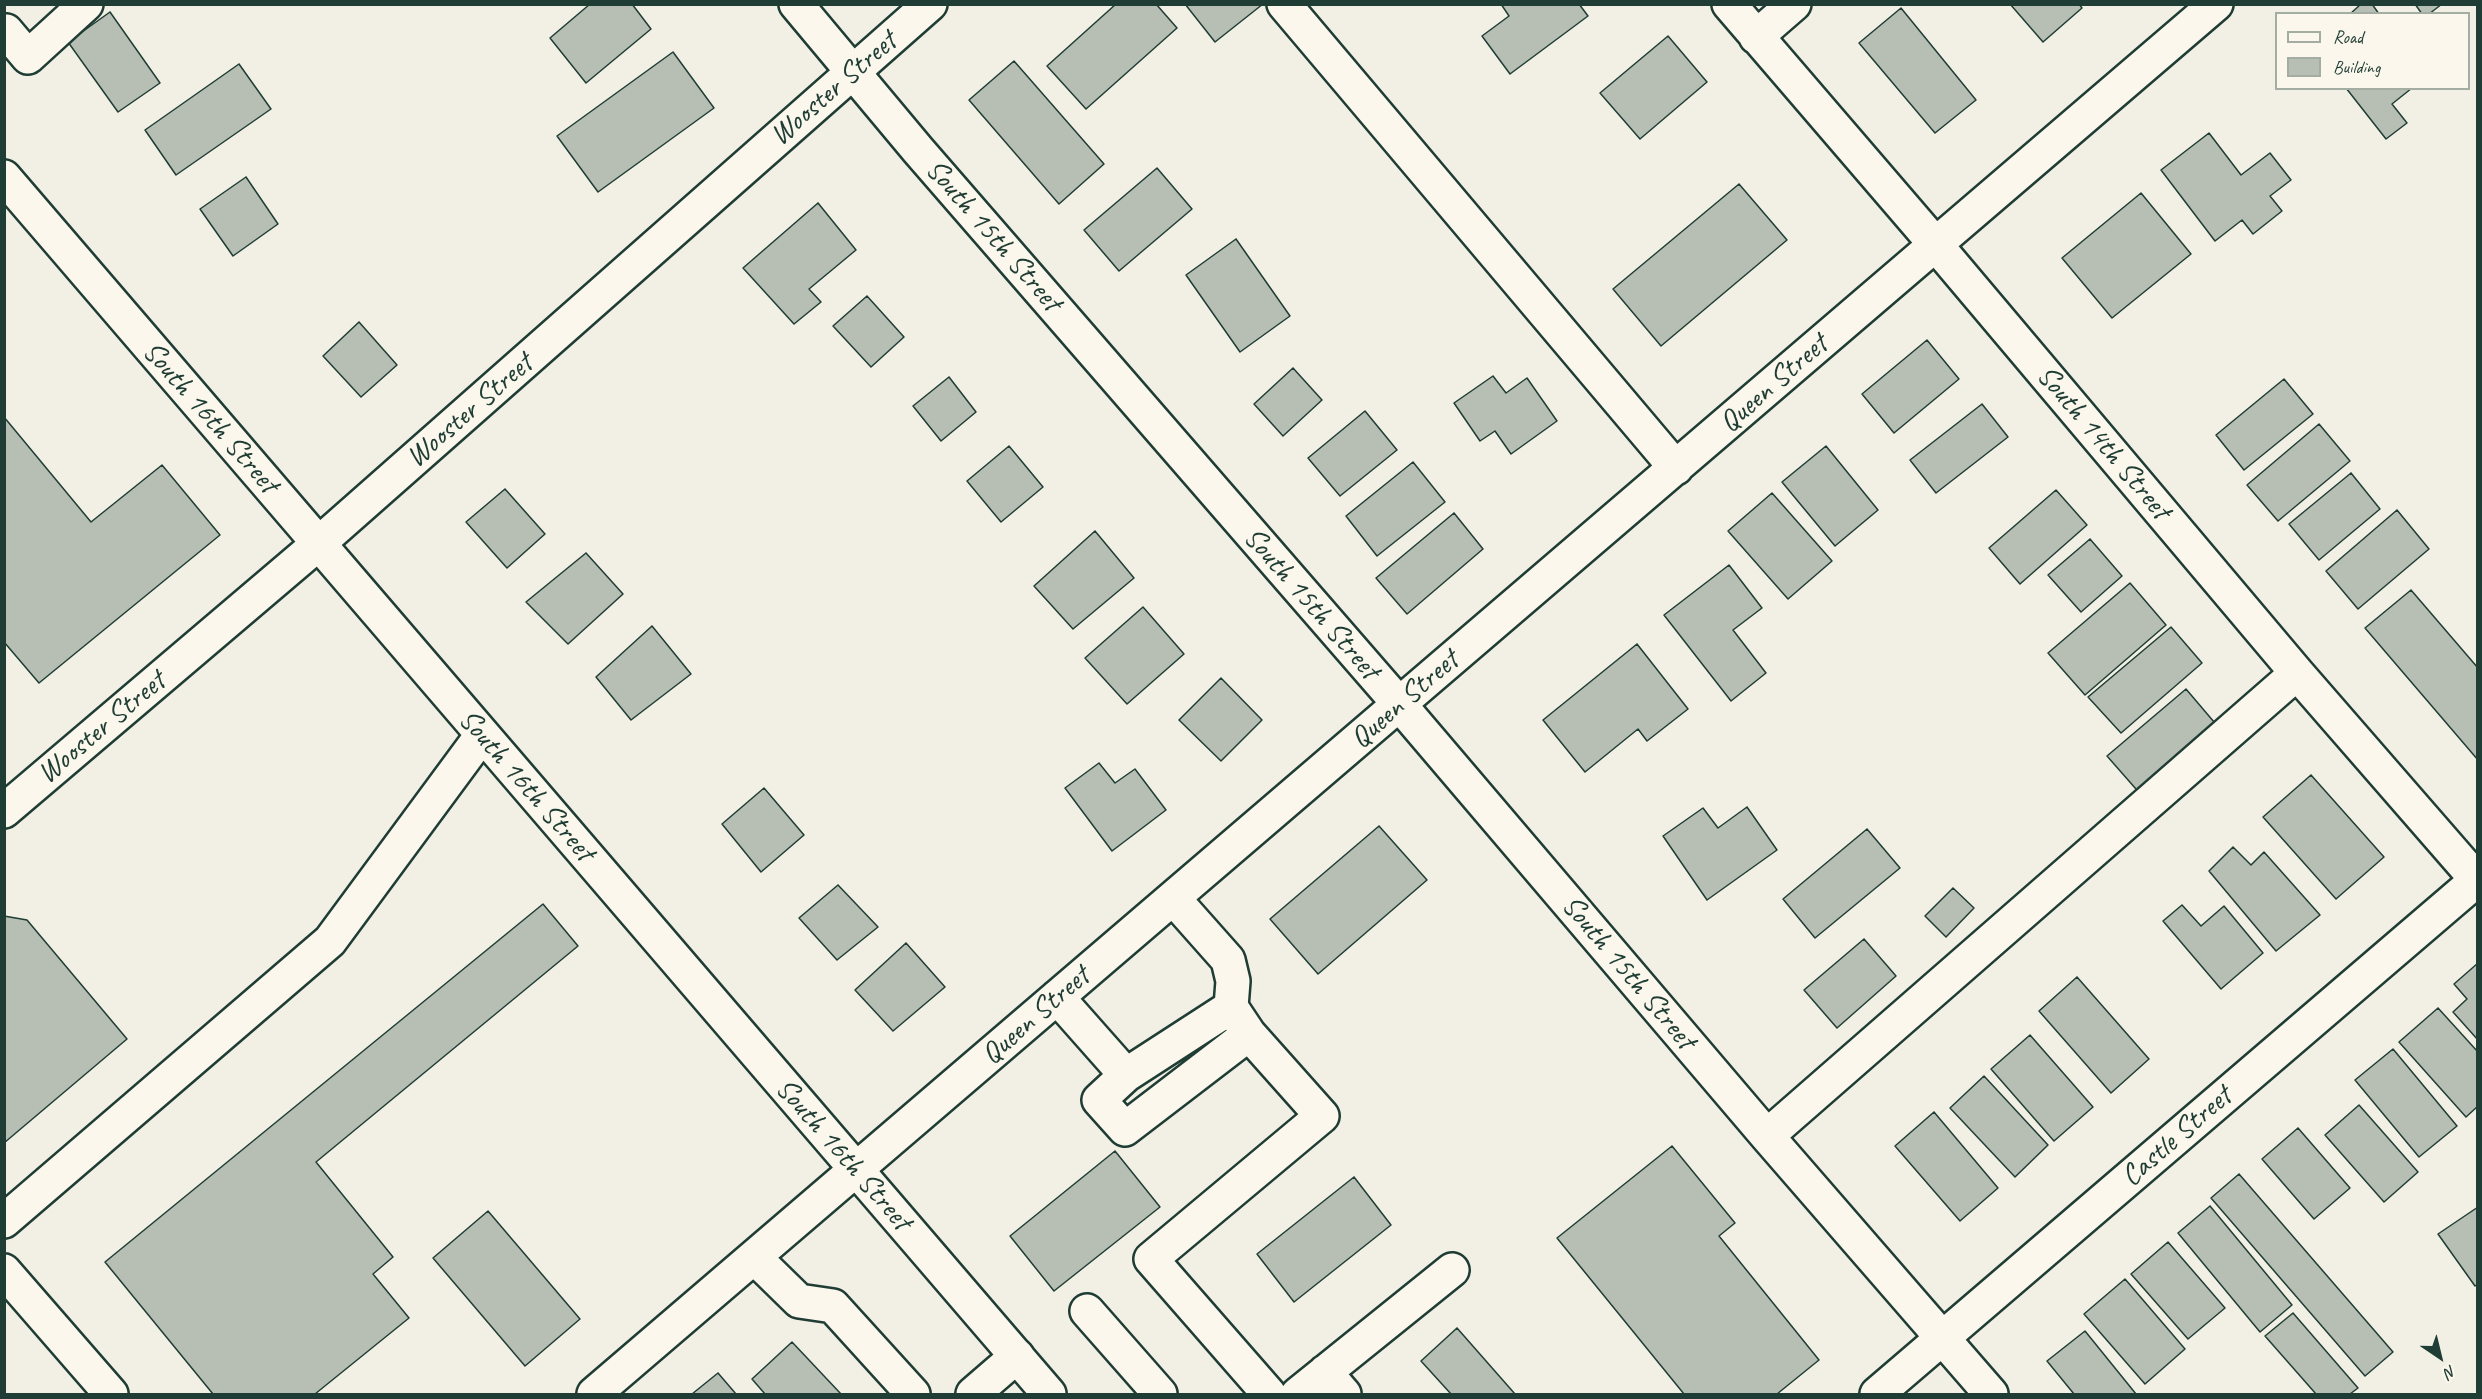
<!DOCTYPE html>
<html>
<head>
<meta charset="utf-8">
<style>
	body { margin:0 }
	#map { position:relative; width:2482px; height:1399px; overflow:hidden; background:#f2f0e5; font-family:Caveat,sans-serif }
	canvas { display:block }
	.frame { position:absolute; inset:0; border:6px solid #1f3d34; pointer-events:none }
	.legend { position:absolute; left:2275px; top:12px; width:195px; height:78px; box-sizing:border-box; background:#fbf7ec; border:2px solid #a3ada2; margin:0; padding:8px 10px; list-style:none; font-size:18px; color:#1f3d34 }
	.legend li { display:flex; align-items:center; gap:12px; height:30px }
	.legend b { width:30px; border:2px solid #a3ada2 }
	.north { position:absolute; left:2410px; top:1327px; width:60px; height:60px; -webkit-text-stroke:4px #fbf7ec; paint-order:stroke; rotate:145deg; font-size:16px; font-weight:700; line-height:24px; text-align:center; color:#1f3d34 }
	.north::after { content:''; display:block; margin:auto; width:21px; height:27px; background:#1f3d34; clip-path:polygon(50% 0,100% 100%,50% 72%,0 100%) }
</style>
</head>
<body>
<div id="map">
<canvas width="2482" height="1399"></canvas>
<div class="frame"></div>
<ul class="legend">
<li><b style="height:8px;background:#fbf7ec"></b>Road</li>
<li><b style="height:16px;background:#b7beb3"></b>Building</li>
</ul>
<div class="north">N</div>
</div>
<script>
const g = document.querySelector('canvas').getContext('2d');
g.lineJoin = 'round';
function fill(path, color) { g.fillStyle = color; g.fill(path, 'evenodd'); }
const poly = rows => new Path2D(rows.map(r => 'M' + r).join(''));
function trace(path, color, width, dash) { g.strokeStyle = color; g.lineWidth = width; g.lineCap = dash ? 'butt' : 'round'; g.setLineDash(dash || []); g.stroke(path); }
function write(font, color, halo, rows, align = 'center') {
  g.font = font + ' Caveat,sans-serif'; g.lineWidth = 6; g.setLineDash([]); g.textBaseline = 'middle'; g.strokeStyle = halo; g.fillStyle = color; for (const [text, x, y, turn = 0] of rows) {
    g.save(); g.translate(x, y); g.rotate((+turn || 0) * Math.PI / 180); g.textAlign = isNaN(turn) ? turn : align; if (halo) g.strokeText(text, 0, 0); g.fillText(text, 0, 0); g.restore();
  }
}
const building = poly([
	[590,4,632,4,651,29,586,83,550,38,590,4],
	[1116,4,1156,4,1177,28,1086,109,1047,66,1116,4],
	[1185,4,1263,4,1215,42,1185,4],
	[1501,4,1579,4,1588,16,1510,74,1482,36,1509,16,1501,4],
	[2010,4,2079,4,2082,8,2043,42,2010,4],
	[2361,4,2372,4,2379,14,2350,14,2361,4],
	[2415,4,2442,4,2429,14,2422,14,2415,4],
	[1901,8,1976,100,1935,133,1859,43,1901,8],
	[110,12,160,83,118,112,68,42,110,12],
	[1668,36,1707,82,1640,139,1600,93,1668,36],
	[673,52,714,108,598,192,557,136,673,52],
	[1014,61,1104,164,1059,204,969,100,1014,61],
	[239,64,271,109,176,175,145,130,239,64],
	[2346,88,2412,88,2392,104,2407,123,2386,139,2346,88],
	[2209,133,2241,175,2270,153,2291,180,2270,196,2282,211,2253,234,2242,220,2215,241,2161,170,2209,133],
	[1157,168,1192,209,1119,271,1084,230,1157,168],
	[246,177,278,224,233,256,200,209,246,177],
	[1739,184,1787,240,1661,346,1613,289,1739,184],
	[2141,193,2191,254,2112,318,2062,258,2141,193],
	[818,203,856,250,809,289,821,302,794,324,743,268,818,203],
	[1236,239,1290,316,1240,352,1186,275,1236,239],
	[867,296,904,337,871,367,833,326,867,296],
	[359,322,397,365,361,397,323,356,359,322],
	[1927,340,1959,379,1894,433,1862,394,1927,340],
	[1293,368,1322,400,1283,436,1254,404,1293,368],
	[1493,376,1506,393,1527,378,1557,421,1511,454,1495,431,1480,441,1454,403,1493,376],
	[949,377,976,412,941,441,913,406,949,377],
	[2284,379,2313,414,2244,470,2216,435,2284,379],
	[1982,404,2008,437,1936,493,1910,460,1982,404],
	[1365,411,1397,450,1340,496,1308,458,1365,411],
	[4,417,91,522,162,465,220,535,39,683,4,642,4,417],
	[2319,424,2350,461,2278,521,2247,485,2319,424],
	[1009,446,1043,487,1001,522,967,481,1009,446],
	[1826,446,1878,510,1835,546,1782,482,1826,446],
	[1413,462,1445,502,1377,556,1346,516,1413,462],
	[2351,473,2380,509,2319,560,2289,524,2351,473],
	[505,489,545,534,507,568,466,522,505,489],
	[2056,490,2087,525,2020,584,1989,548,2056,490],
	[1772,493,1832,561,1788,599,1728,531,1772,493],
	[2397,510,2429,549,2358,609,2326,571,2397,510],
	[1454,513,1483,549,1407,614,1376,578,1454,513],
	[1095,531,1134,578,1073,629,1034,586,1095,531],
	[2090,539,2122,576,2081,612,2048,575,2090,539],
	[586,553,623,594,568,644,526,602,586,553],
	[1729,565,1762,608,1733,630,1766,673,1731,701,1664,615,1729,565],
	[2130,583,2166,625,2085,695,2048,653,2130,583],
	[2411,590,2478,668,2478,760,2365,628,2411,590],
	[1143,607,1184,654,1127,704,1085,658,1143,607],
	[652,626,691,674,631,720,596,677,652,626],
	[2171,627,2202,663,2121,733,2088,697,2171,627],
	[1637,644,1688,709,1647,741,1638,729,1585,772,1543,720,1637,644],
	[1221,678,1262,720,1221,761,1179,720,1221,678],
	[2186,689,2220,729,2143,797,2107,756,2186,689],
	[1099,763,1115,783,1135,769,1166,810,1112,851,1065,788,1099,763],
	[2311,775,2384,857,2336,899,2263,817,2311,775],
	[764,788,804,835,761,872,722,824,764,788],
	[1747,807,1777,850,1707,900,1663,836,1703,808,1718,828,1747,807],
	[1379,826,1427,880,1318,974,1270,919,1379,826],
	[1867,829,1900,868,1815,938,1783,899,1867,829],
	[2233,847,2251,865,2264,852,2320,915,2276,951,2209,871,2233,847],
	[838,885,878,927,837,960,799,918,838,885],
	[1953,888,1974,908,1946,937,1925,916,1953,888],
	[543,904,578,946,316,1162,393,1257,373,1274,409,1318,315,1394,213,1394,105,1262,543,904],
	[2182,905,2201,926,2224,906,2263,953,2221,989,2163,921,2182,905],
	[4,916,27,920,127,1039,4,1143,4,916],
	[1864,939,1896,976,1837,1028,1804,990,1864,939],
	[906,943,945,987,893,1031,855,990,906,943],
	[2478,963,2478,1040,2453,1012,2467,999,2454,984,2478,963],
	[2077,977,2149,1059,2111,1093,2039,1011,2077,977],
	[2438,1008,2478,1052,2478,1106,2466,1117,2399,1042,2438,1008],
	[2030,1035,2093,1107,2054,1141,1991,1069,2030,1035],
	[2393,1049,2457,1126,2419,1157,2355,1080,2393,1049],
	[1984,1076,2048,1145,2015,1177,1950,1108,1984,1076],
	[2359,1105,2418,1172,2384,1202,2325,1135,2359,1105],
	[1934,1112,1998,1188,1960,1221,1895,1146,1934,1112],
	[2298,1128,2350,1188,2314,1219,2262,1159,2298,1128],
	[1672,1146,1735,1223,1719,1236,1819,1360,1777,1394,1684,1394,1557,1238,1672,1146],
	[1115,1151,1160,1207,1054,1291,1010,1236,1115,1151],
	[2239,1174,2393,1352,2365,1376,2211,1198,2239,1174],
	[1354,1177,1391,1225,1294,1302,1257,1254,1354,1177],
	[2210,1206,2292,1305,2260,1332,2178,1233,2210,1206],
	[2478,1207,2478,1284,2475,1286,2438,1234,2478,1207],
	[488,1211,580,1319,525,1366,433,1258,488,1211],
	[2168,1242,2225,1308,2188,1339,2131,1274,2168,1242],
	[2125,1279,2185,1349,2145,1384,2084,1314,2125,1279],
	[2293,1313,2358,1388,2350,1394,2316,1394,2265,1336,2293,1313],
	[1457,1328,1515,1394,1451,1394,1421,1361,1457,1328],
	[2085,1331,2136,1394,2074,1394,2047,1361,2085,1331],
	[792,1342,841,1394,765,1394,752,1379,792,1342],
	[718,1373,736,1394,692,1394,718,1373]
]);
fill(building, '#b7beb3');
trace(building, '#1f3d34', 1.5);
const minor = poly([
	[796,4,918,150,1400,705,1767,1136,1991,1394],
	[1284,4,1676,468],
	[1729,4,1936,245,2297,673,2478,881],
	[6,31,28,57,86,4],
	[1756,37,1794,4],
	[1173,898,1228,960,1233,981,1231,1007,1126,1075,1099,1100,1125,1129,1249,1034],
	[1057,997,1126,1075],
	[1231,1007,1249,1034,1322,1116,1151,1259,1269,1394],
	[1767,1136,2297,673],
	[4,1221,330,941,482,735],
	[754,1257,799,1301,833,1306,913,1394],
	[1087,1311,1160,1394],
	[1325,1372,1344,1394],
	[594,1394,2216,4],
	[973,1394,1017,1356],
	[1298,1394,1452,1270],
	[1877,1394,2478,879]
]);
const major = poly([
	[4,177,1049,1394],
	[4,811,318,544,930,4],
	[4,1271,111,1394]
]);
trace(minor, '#1f3d34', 38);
trace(major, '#1f3d34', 38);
trace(minor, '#fbf7ec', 33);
trace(major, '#fbf7ec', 33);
write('30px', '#1f3d34', '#fbf7ec', [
	["Wooster Street",834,89,-41],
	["South 15th Street",993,236,49],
	["Queen Street",1774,384,-41],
	["Wooster Street",470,411,-41],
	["South 16th Street",210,418,49],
	["South 14th Street",2103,443,50],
	["South 15th Street",1311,604,49],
	["Queen Street",1405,700,-41],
	["Wooster Street",102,728,-40],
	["South 16th Street",526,786,49],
	["South 15th Street",1628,973,50],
	["Queen Street",1036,1016,-41],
	["Castle Street",2177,1137,-41],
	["South 16th Street",843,1155,49]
]);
</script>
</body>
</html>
